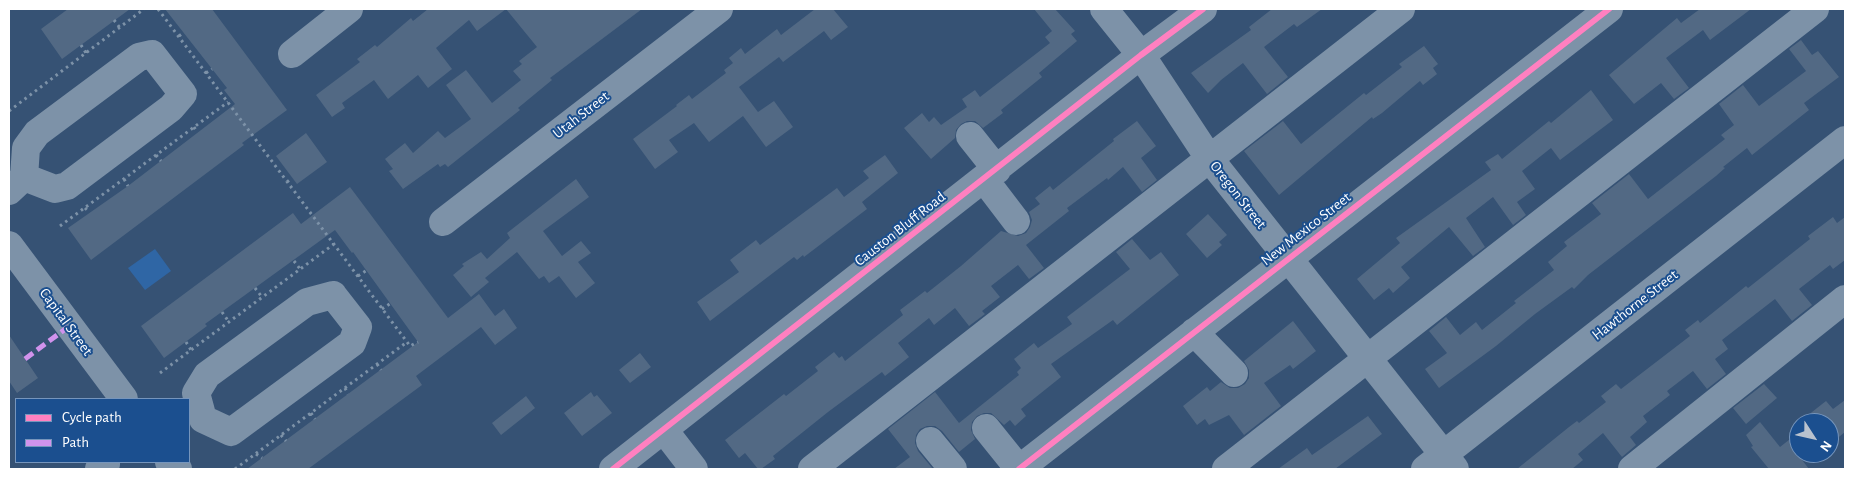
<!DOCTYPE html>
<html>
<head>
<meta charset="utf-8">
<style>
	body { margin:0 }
	#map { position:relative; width:1854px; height:478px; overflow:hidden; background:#365274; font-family:"Alegreya Sans",sans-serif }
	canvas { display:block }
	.frame { position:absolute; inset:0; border:10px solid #fff; pointer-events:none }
	.legend { position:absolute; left:15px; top:398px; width:175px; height:65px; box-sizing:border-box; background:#1b4f8f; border:1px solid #7695bc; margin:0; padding:6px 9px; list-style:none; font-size:15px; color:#fff }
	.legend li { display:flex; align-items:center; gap:10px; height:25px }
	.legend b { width:25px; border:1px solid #7695bc }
	.north { position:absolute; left:1789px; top:413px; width:50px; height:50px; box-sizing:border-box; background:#1b4f8f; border:1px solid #7695bc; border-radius:50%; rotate:125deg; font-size:14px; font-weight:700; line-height:20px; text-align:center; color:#fff }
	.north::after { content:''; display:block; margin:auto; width:18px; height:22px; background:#b9c2ce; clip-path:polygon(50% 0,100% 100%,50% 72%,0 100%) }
</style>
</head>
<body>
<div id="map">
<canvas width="1854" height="478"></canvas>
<div class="frame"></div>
<ul class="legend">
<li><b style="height:6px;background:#ff80c0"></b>Cycle path</li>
<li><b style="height:6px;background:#d193ec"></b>Path</li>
</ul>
<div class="north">N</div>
</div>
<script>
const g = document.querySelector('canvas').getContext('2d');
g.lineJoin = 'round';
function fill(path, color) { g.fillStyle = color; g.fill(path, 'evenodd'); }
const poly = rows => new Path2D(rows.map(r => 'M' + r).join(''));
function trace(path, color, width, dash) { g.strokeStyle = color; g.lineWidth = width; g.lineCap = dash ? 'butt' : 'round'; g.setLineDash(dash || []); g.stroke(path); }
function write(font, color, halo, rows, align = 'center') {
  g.font = font + ' "Alegreya Sans",sans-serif'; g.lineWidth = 4; g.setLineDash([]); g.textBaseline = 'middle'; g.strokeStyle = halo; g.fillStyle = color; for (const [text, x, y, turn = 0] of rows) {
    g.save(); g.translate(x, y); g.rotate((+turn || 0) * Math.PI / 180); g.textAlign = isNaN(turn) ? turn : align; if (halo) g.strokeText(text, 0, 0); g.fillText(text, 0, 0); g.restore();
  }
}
fill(poly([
	[155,249,171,271,145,290,128,268]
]), '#2f66a5');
fill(poly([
	[68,9,130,9,62,59,41,29],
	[165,9,212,9,287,110,242,143,244,145,91,260,68,228,128,186,235,104,224,90,227,88],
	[428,9,642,9,550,78,552,80,518,108,520,110,448,167,445,164,440,167,438,164,403,189,389,171,393,169,385,159,405,143,413,153,438,131,445,138,471,119,446,85,466,70,492,103,521,80,513,71,522,64,519,61,537,47,506,9,477,31,469,20,436,48,452,69,428,88,418,75,388,99,374,80,342,103,345,108,332,117,316,95,360,62,357,59,375,45,377,47,411,18,413,21],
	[815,9,833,9,848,27,831,40,824,31,783,62,779,57,739,87,758,112,774,101,793,127,766,147,743,116,709,142,694,123,669,140,678,152,655,169,633,139,677,106,676,105,689,95,692,99,726,73,724,70,733,63,729,58,741,48,745,54,777,29,781,35],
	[1034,9,1055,9,1075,31,1071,34,1077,41,1039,73,1042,77,1001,110,1003,113,983,128,975,121,967,121,961,124,956,130,955,138,931,159,904,128,922,113,929,122,934,117,941,125,967,107,962,99,975,90,980,97,1050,43,1045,37,1052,31],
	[1272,9,1322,9,1297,27,1294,24,1264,47,1288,77,1267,94,1243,63,1221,80,1208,93,1191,73,1251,30,1249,27],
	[1700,9,1751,9,1710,40,1703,30,1666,58,1689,88,1674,99,1661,83,1634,104,1609,75,1677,18,1681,23],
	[1801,40,1812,55,1818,51,1839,77,1804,103,1809,110,1752,155,1747,148,1723,167,1725,168,1716,176,1588,275,1574,289,1572,287,1535,314,1496,346,1439,388,1425,369,1447,353,1429,331,1446,317,1460,335,1476,322,1482,330,1516,303,1514,301,1554,270,1548,262,1567,246,1564,242,1601,214,1592,203,1629,174,1648,199,1725,139,1721,135,1734,125,1719,104,1743,85,1759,106,1806,71,1789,49],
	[1424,46,1438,64,1433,68,1437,74,1423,85,1420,81,1382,113,1373,119,1372,117,1279,195,1244,151,1283,121,1301,144,1364,93,1366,95,1402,67,1399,64],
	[1591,90,1613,120,1560,160,1551,148,1522,171,1535,189,1517,202,1526,215,1513,225,1493,197,1466,218,1485,247,1473,256,1449,227,1401,267,1410,278,1393,293,1389,288,1374,300,1357,279,1400,243,1396,238,1491,170,1485,162,1498,154,1502,159,1549,121,1551,123],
	[1137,121,1156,146,1141,158,1157,180,1142,192,1123,167,1108,180,1107,178,1067,208,1069,211,1026,245,1044,268,1029,279,1018,265,991,286,1000,297,982,311,985,314,969,326,955,308,934,325,929,318,898,343,909,357,885,376,882,372,828,412,773,456,775,459,761,469,758,469,745,453,739,458,725,440,784,394,786,396,818,371,815,367,834,352,839,358,842,356,845,361,903,315,900,310,925,291,927,293,961,266,1001,231,1018,236,1026,233,1030,227,1032,220,1029,212,1040,204,1035,198,1050,186,1053,190,1114,141,1113,139],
	[306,133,327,162,297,184,276,156],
	[885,155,898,173,862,202,867,209,804,257,803,255,797,260,794,257,710,321,697,302,739,272,730,260,756,240,760,245,837,188,844,197,869,178,863,171],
	[576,179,589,197,543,231,562,256,581,241,591,253,578,262,595,283,576,298,559,276,549,283,544,276,539,279,517,252,485,278,489,282,471,297,453,275,464,266,462,264,481,252,487,259,510,238,507,233],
	[350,187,448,318,479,294,495,316,504,309,517,328,495,345,481,327,416,376,422,385,308,469,247,469,418,342,353,252,352,253,335,230,205,324,207,326,164,358,141,326,293,213,301,224],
	[1208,214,1227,235,1219,242,1222,245,1207,258,1186,234],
	[1833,217,1837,223,1845,217,1845,260,1833,269,1830,265,1799,289,1812,305,1792,321,1775,299,1722,340,1728,349,1715,359,1726,374,1707,389,1693,371,1667,391,1670,395,1643,416,1647,422,1630,437,1636,445,1622,457,1603,433,1578,454,1583,460,1572,469,1517,469,1569,427,1577,421,1579,423,1606,402,1601,396,1616,384,1621,389,1690,336,1685,330,1698,320,1700,323,1746,286,1748,288,1810,239,1808,236],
	[1132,239,1150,260,1161,252,1179,275,1117,325,1113,320,1051,364,1061,377,1021,409,1026,416,1015,426,1010,420,1004,425,991,413,984,413,977,416,972,422,971,430,975,439,959,452,942,431,935,426,927,426,920,429,916,435,915,443,918,451,933,469,894,469,910,457,888,429,935,392,959,423,1019,375,1017,372,1021,368,1014,359,1034,343,1038,348,1072,324,1067,317,1130,269,1116,252],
	[1293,321,1316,351,1293,369,1290,365,1264,383,1281,406,1244,435,1229,415,1209,425,1205,419,1197,425,1183,406,1207,387,1210,391,1221,382,1230,388,1238,388,1245,384,1249,378,1249,370,1244,361],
	[9,335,38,378,17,393,9,381],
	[640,353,651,367,630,383,619,370],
	[1764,384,1777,398,1746,424,1733,408],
	[591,392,594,397,597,395,612,413,582,436,564,413],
	[526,396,535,408,501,435,492,423],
	[1845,400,1845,432,1829,445,1829,423,1798,423,1826,401,1833,409],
	[1368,416,1382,434,1335,469,1278,469,1307,448,1312,455],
	[1760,422,1780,447,1799,432,1799,456,1809,469,1769,469,1751,447,1753,446,1746,435]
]), '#526984');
trace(poly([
	[158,9,410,346,418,342],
	[114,20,120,28],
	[179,36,183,33],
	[81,45,86,53],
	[206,73,212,69],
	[9,111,144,9],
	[194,127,197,132],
	[156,155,161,161],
	[124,179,128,186],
	[287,182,292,178],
	[85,208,89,212],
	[60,226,228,102],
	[294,261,300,269],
	[358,276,367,270],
	[255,288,262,297],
	[382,309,391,303],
	[222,312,229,322],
	[186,342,191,350],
	[377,364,381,370],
	[160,373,334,244],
	[345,388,348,394],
	[311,413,315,419],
	[281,435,286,441],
	[256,454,262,458],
	[235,469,407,342]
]), '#7d92a8', 3, [2.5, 4]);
trace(poly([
	[1104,9,1141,55,1209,158,1455,469],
	[292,54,349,9],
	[970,136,997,170],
	[984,179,1016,221],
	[9,191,24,177,26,148,37,133,139,57,152,54,183,94,171,108,67,186,55,189,24,177],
	[443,222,719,9],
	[9,245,124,399],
	[333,295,358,327,352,343,231,432,203,419,196,393,207,375,307,302,333,295],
	[1194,332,1234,373],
	[986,428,1019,469],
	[664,430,694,469],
	[930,441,953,469],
	[169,462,178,469],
	[99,469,106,464],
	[613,469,1141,55,1203,9],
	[812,469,1401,9],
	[1019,469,1609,9],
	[1226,469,1815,9],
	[1425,469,1845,140],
	[1632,469,1845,299]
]), '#7d92a8', 28);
trace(poly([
	[25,359,68,327]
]), '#d193ec', 5, [10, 5]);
trace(poly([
	[613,469,1141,55,1203,9],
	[1019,469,1609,9]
]), '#ff80c0', 6);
write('15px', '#fff', '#1b4f8f', [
	["Utah Street",581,115,-38],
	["Oregon Street",1238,195,52],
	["Causton Bluff Road",900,229,-38],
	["New Mexico Street",1306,229,-38],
	["Hawthorne Street",1635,305,-38],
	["Capital Street",66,322,54]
]);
</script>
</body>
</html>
